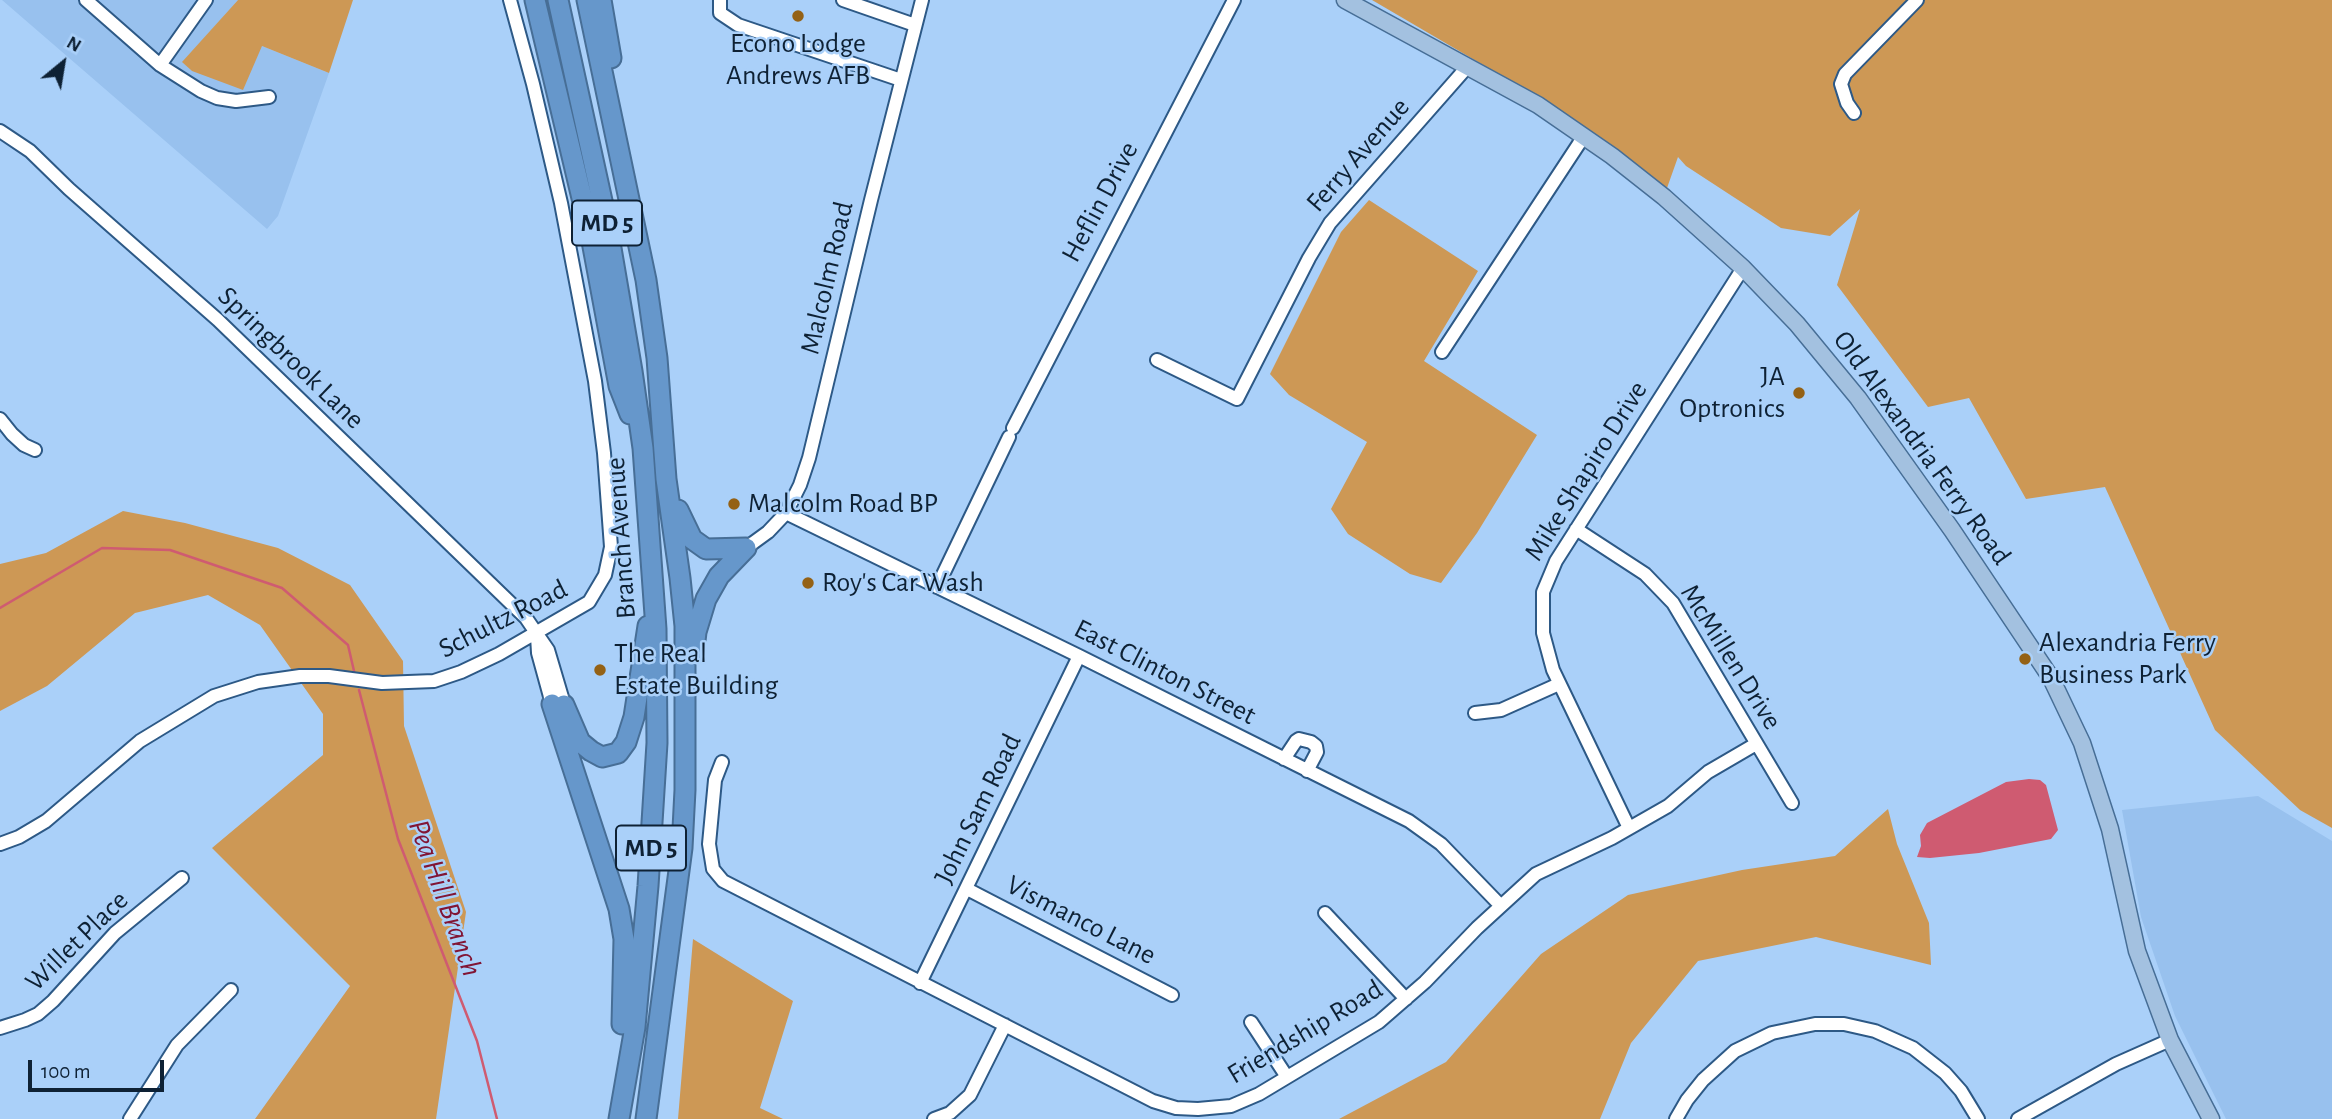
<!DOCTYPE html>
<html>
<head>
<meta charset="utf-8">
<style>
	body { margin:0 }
	#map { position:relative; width:2332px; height:1119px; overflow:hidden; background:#aad0f9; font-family:"Alegreya Sans",sans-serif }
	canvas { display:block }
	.north { position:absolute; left:28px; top:28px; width:70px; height:70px; -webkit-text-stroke:5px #aad0f9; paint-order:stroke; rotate:30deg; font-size:19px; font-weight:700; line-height:28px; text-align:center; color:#0e2134 }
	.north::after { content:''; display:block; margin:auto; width:24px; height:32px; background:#0e2134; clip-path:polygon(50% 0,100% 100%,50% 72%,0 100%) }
	.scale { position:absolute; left:28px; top:1060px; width:136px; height:32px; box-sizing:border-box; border:4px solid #0e2134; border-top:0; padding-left:9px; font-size:21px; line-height:24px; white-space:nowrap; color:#0e2134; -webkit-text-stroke:5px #aad0f9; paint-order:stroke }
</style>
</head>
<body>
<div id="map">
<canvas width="2332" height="1119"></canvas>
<div class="north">N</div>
<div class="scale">100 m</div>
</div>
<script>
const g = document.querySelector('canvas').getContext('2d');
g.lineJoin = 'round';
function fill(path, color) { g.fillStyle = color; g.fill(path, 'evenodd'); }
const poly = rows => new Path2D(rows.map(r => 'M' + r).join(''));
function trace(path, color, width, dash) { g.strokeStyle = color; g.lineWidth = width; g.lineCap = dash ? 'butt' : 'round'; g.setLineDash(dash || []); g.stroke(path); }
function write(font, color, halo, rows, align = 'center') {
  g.font = font + ' "Alegreya Sans",sans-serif'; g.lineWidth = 5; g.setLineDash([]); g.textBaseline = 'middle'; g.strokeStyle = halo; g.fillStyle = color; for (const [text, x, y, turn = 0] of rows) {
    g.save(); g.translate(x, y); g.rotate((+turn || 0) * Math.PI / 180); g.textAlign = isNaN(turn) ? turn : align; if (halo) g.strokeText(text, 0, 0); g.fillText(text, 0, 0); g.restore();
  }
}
fill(poly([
	[2,0,238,0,183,62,192,71,262,46,329,73,278,216,267,229],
	[2258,796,2332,841,2332,1119,2226,1119,2175,1016,2141,917,2122,810]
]), '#98c1ee');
fill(poly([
	[238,0,353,0,329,73,262,46,243,90,192,71,182,62],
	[1372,0,2332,0,2332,828,2300,810,2215,730,2105,487,2026,499,1969,398,1928,407,1837,285,1860,209,1830,236,1781,228,1686,166,1678,157,1667,188,1560,110],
	[1369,200,1478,271,1424,361,1537,435,1477,533,1441,583,1410,574,1348,534,1331,509,1367,442,1289,395,1270,374,1341,232],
	[123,511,185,523,278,548,350,585,403,661,404,726,466,912,436,1119,255,1119,350,986,212,848,323,755,323,714,260,625,208,595,135,613,47,686,0,711,0,564,46,553],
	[1888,809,1897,844,1929,923,1931,965,1816,937,1698,961,1631,1043,1600,1119,1339,1119,1446,1062,1541,954,1628,895,1742,870,1835,856],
	[693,939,793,1001,760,1108,783,1119,678,1119]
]), '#cd9855');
fill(poly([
	[2029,779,2040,780,2046,785,2058,830,2051,839,1979,853,1930,858,1917,857,1921,846,1920,835,1927,823,2006,782]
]), '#cf5b71');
trace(poly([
	[0,608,102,548,170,550,282,588,348,645,354,671],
	[359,690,398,839,477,1041,497,1119]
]), '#cf5b71', 2.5);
const minor = poly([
	[86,0,160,65,201,91,217,98,236,101,269,97],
	[720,0,720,13,738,25,901,80],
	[843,0,915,25],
	[160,65,206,0],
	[1854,113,1847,103,1841,84,1845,74,1917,0],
	[0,131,30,151,69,189,218,320,526,618,548,650,564,704],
	[1442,352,1584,136],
	[1157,360,1237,399,1309,258,1330,223,1468,66],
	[0,419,12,434,24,445,35,450],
	[1013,428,1234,0],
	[786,513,1079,656,1409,821,1441,844,1501,906],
	[1576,529,1645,574,1673,603,1792,803],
	[746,548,768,532,786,513,800,485,809,458,871,200,922,0],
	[937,587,1009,437],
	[537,636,538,653,552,704],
	[1475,713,1501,710,1559,684],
	[1284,759,1296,741,1299,739,1311,742,1316,746,1317,752,1307,771],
	[722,762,715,780,709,844,713,869,723,881,1153,1101,1176,1108,1198,1109,1231,1106,1259,1094,1379,1022,1425,982,1477,928,1536,874,1612,838,1668,806,1708,772,1756,744],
	[1629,828,1553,670,1543,633,1543,592,1556,561,1743,268],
	[0,844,19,837,46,821,140,741,214,696,258,682,300,676,329,676,382,683,434,681,461,672,499,654,589,602,605,575,611,547,604,453,595,381,561,203,533,84,510,0],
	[967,889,1172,995],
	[1325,913,1406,999],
	[920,983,1079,656],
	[1251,1022,1287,1077],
	[0,1028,25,1020,38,1014,53,1001,115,933,182,878],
	[130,1119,177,1045,231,990],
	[934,1119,950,1113,970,1095,1005,1025],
	[1676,1119,1687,1100,1703,1080,1735,1051,1772,1033,1815,1024,1844,1024,1875,1031,1913,1048,1945,1073,1961,1091,1978,1119],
	[2018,1119,2116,1064,2170,1040]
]);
const major = poly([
	[1345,0,1538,105,1612,156,1664,197,1743,268,1797,324,1858,398,1952,530,2051,678,2082,743,2110,829,2137,951,2170,1040,2211,1119]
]);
const highway = poly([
	[535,0,591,236,619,386,630,414],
	[558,0,606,219,632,371,643,448,656,629,657,743,648,886,635,1027,619,1119],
	[587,0,646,280,657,358,666,479,680,578,685,626,685,790,682,848,646,1119],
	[601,0,611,58],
	[678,510,692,539,706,549,746,548],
	[694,650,696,632,706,599,719,576,746,548],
	[552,704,619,909,624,939,622,1024],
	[564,705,580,742,591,751,602,757,618,753,626,742,634,717,648,626]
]);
trace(minor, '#2d5986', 16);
trace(major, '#476e96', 19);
trace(highway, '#476e96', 23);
trace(minor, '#fff', 12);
trace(major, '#a3c1e0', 16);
trace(highway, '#6697cb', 19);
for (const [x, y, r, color] of [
	[798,16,7,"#946115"],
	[1799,393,7,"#946115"],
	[734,504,7,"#946115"],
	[808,583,7,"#946115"],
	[2025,659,7,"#946115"],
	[600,670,7,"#946115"]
]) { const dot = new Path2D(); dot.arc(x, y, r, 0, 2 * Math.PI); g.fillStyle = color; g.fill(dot); trace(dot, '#aad0f9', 2.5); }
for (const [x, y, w] of [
	[607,223,70],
	[651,848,70]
]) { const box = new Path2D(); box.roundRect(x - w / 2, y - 22.5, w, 45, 5); g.fillStyle = '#aad0f9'; g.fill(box); trace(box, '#0e2134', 2); }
write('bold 26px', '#0e2134', null, [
	["MD 5",607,223],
	["MD 5",651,848]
]);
write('28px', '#0e2134', '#aad0f9', [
	["Econo Lodge",798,44,"center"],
	["Andrews AFB",798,76,"center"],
	["JA",1785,377,"right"],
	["Optronics",1785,409,"right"],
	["Malcolm Road BP",748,504],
	["Roy's Car Wash",822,583],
	["Alexandria Ferry",2039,643],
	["Business Park",2039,675],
	["The Real",614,654],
	["Estate Building",614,686]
], 'left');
write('28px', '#0e2134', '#aad0f9', [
	["Ferry Avenue",1358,155,-49],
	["Heflin Drive",1100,202,-62],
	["Malcolm Road",827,278,-77],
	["Springbrook Lane",291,358,44],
	["Old Alexandria Ferry Road",1922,448,54],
	["Mike Shapiro Drive",1586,471,-58],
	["Branch Avenue",621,538,-94],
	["Schultz Road",503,619,-27],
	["McMillen Drive",1731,657,58],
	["East Clinton Street",1165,672,27],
	["John Sam Road",978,809,-64],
	["Vismanco Lane",1081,920,27],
	["Willet Place",77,941,-44],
	["Friendship Road",1305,1032,-31]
]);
write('italic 30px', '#811534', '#aad0f9', [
	["Pea Hill Branch",445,898,70]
]);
</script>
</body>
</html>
